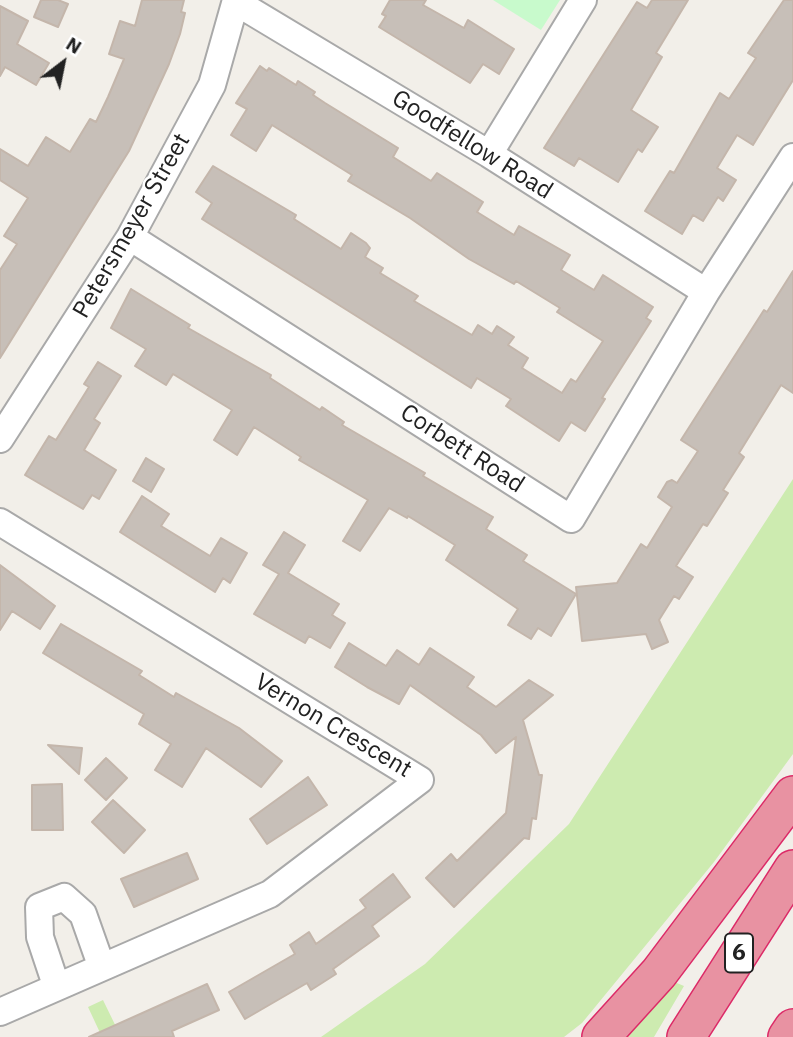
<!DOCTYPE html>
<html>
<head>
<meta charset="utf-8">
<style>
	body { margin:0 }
	#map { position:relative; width:793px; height:1037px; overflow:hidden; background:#f2efe9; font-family:"IBM Plex Sans",sans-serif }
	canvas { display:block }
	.north { position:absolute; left:28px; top:28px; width:70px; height:70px; -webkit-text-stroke:5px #fff; paint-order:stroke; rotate:32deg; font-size:19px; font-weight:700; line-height:28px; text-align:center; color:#222 }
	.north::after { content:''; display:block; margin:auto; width:24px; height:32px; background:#222; clip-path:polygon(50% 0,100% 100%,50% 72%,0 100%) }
</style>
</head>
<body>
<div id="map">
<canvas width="793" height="1037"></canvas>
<div class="north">N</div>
</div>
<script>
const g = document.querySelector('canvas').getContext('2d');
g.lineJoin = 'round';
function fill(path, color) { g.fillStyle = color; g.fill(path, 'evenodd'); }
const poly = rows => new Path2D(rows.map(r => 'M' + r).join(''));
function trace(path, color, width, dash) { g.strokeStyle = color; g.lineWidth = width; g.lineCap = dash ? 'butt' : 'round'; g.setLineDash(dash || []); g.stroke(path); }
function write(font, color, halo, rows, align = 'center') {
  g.font = font + ' "IBM Plex Sans",sans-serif'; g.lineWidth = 5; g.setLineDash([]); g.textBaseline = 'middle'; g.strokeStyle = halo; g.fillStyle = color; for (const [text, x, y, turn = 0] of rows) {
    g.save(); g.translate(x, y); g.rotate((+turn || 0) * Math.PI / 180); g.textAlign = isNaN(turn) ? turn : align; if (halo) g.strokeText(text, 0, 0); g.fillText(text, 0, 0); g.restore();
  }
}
fill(poly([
	[793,479,793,754,714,862,582,1023,564,1037,321,1037,425,964,569,824],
	[672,981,684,986,654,1037,620,1037],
	[103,1000,121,1037,102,1037,88,1007]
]), '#cdebb0');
fill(poly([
	[493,0,560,0,541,30]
]), '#c8facc');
const building = poly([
	[41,0,58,0,68,4,58,27,34,17,41,0],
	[142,0,184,0,181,12,185,13,180,34,169,64,129,151,0,358,0,270,17,244,4,236,28,198,0,180,0,149,28,166,46,137,70,152,90,119,96,122,108,97,124,59,109,54,120,21,135,26,142,0],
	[390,0,426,0,423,5,464,28,468,20,514,49,499,74,483,64,470,83,379,27,386,16,382,14,390,0],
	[652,0,688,0,656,53,662,57,631,110,658,127,642,152,638,149,618,182,579,158,574,166,544,148,637,2,647,8,652,0],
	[784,0,793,0,793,80,753,145,737,135,717,168,736,180,723,201,718,197,703,221,693,215,682,234,645,211,670,171,674,173,720,93,729,99,756,58,748,53,784,0],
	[0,6,28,21,17,44,49,63,36,85,5,67,0,76,0,6],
	[260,66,267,71,269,68,296,85,298,81,315,92,313,95,325,103,398,148,393,157,431,181,437,173,483,202,477,212,514,235,519,226,570,255,561,270,594,290,603,275,653,307,646,318,651,321,602,398,605,399,585,431,571,422,559,441,506,406,511,399,477,378,471,388,202,219,212,203,196,192,213,166,296,215,294,219,341,249,351,233,366,243,370,248,365,257,383,268,380,273,418,296,414,301,472,335,478,325,492,334,497,326,514,337,508,345,528,358,522,368,562,393,571,379,576,382,603,341,557,312,560,308,516,281,514,284,469,259,410,218,348,181,352,175,272,125,256,151,231,135,247,109,236,103,260,66],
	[793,271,793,393,781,385,739,453,744,457,723,490,728,493,707,526,703,524,676,566,693,577,679,599,674,596,659,620,668,642,652,649,646,634,582,641,576,587,617,583,641,544,647,548,672,507,658,497,667,482,672,480,677,483,698,451,681,440,764,310,767,312,793,271],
	[131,289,190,325,188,328,271,375,270,378,320,410,322,407,344,422,342,425,425,473,423,476,430,480,493,517,486,529,527,555,523,561,576,594,551,636,538,628,531,639,508,625,518,609,446,560,455,545,408,516,407,518,389,508,360,551,343,541,368,500,299,460,301,457,254,427,237,455,214,440,232,410,173,374,166,385,135,366,146,349,111,328,131,289],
	[98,362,121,376,94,419,100,423,84,450,116,470,99,499,92,495,83,509,25,475,49,436,56,440,89,387,84,384,98,362],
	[146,458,164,469,151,492,133,481,146,458],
	[142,496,169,514,161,526,210,556,221,538,247,553,230,583,223,578,215,592,120,532,142,496],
	[284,532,305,545,288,573,339,604,332,615,345,623,330,648,309,636,305,643,254,614,279,574,263,565,284,532],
	[0,565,55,606,40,629,12,611,0,630,0,565],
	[61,624,142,671,139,675,174,697,176,693,239,728,282,761,261,787,206,748,182,787,155,770,171,744,139,724,144,714,43,653,61,624],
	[349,643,386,666,397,650,419,665,430,648,474,677,467,687,496,707,529,680,553,695,523,720,539,775,542,775,536,819,532,818,529,839,524,838,454,907,426,878,451,854,457,861,506,813,516,737,496,753,481,735,410,685,399,704,367,687,335,667,349,643],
	[48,745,82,748,79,774,48,745],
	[106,758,127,778,106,800,85,780,106,758],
	[308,777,327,805,267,844,250,819,308,777],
	[62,784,63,830,32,830,32,785,62,784],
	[113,800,145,830,124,853,92,822,113,800],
	[187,853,198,879,134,907,121,879,187,853],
	[393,874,410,897,372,926,379,936,333,969,336,974,311,990,307,983,245,1019,229,992,295,954,290,945,309,932,316,944,366,908,360,900,393,874],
	[207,984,219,1010,172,1031,174,1037,89,1037,207,984]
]);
fill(building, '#c7bfb8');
trace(building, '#c4b6ab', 2);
const minor = poly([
	[236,2,489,154,706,292],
	[489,154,583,0],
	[130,237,571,519,706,292,793,157],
	[0,439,130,237,212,85,236,0],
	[0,522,420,780,270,894,0,1012],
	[56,985,40,937,39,907,64,897,83,914,101,965]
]);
const highway = poly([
	[601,1037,659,973,793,795],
	[686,1037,793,869],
	[787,1037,793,1028]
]);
trace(minor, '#a9a9a9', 30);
trace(highway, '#dc2a67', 40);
trace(minor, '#fff', 26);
trace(highway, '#e892a2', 37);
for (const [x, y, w] of [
	[739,953,28]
]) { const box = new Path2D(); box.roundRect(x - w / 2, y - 19.5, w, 39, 5); g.fillStyle = '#fff'; g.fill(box); trace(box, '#222', 2); }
write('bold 23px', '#222', null, [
	["6",739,953]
]);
write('24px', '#222', '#fff', [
	["Goodfellow Road",472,145,32],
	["Petersmeyer Street",132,226,-60],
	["Corbett Road",462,449,33],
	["Vernon Crescent",333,726,31]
]);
</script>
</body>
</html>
